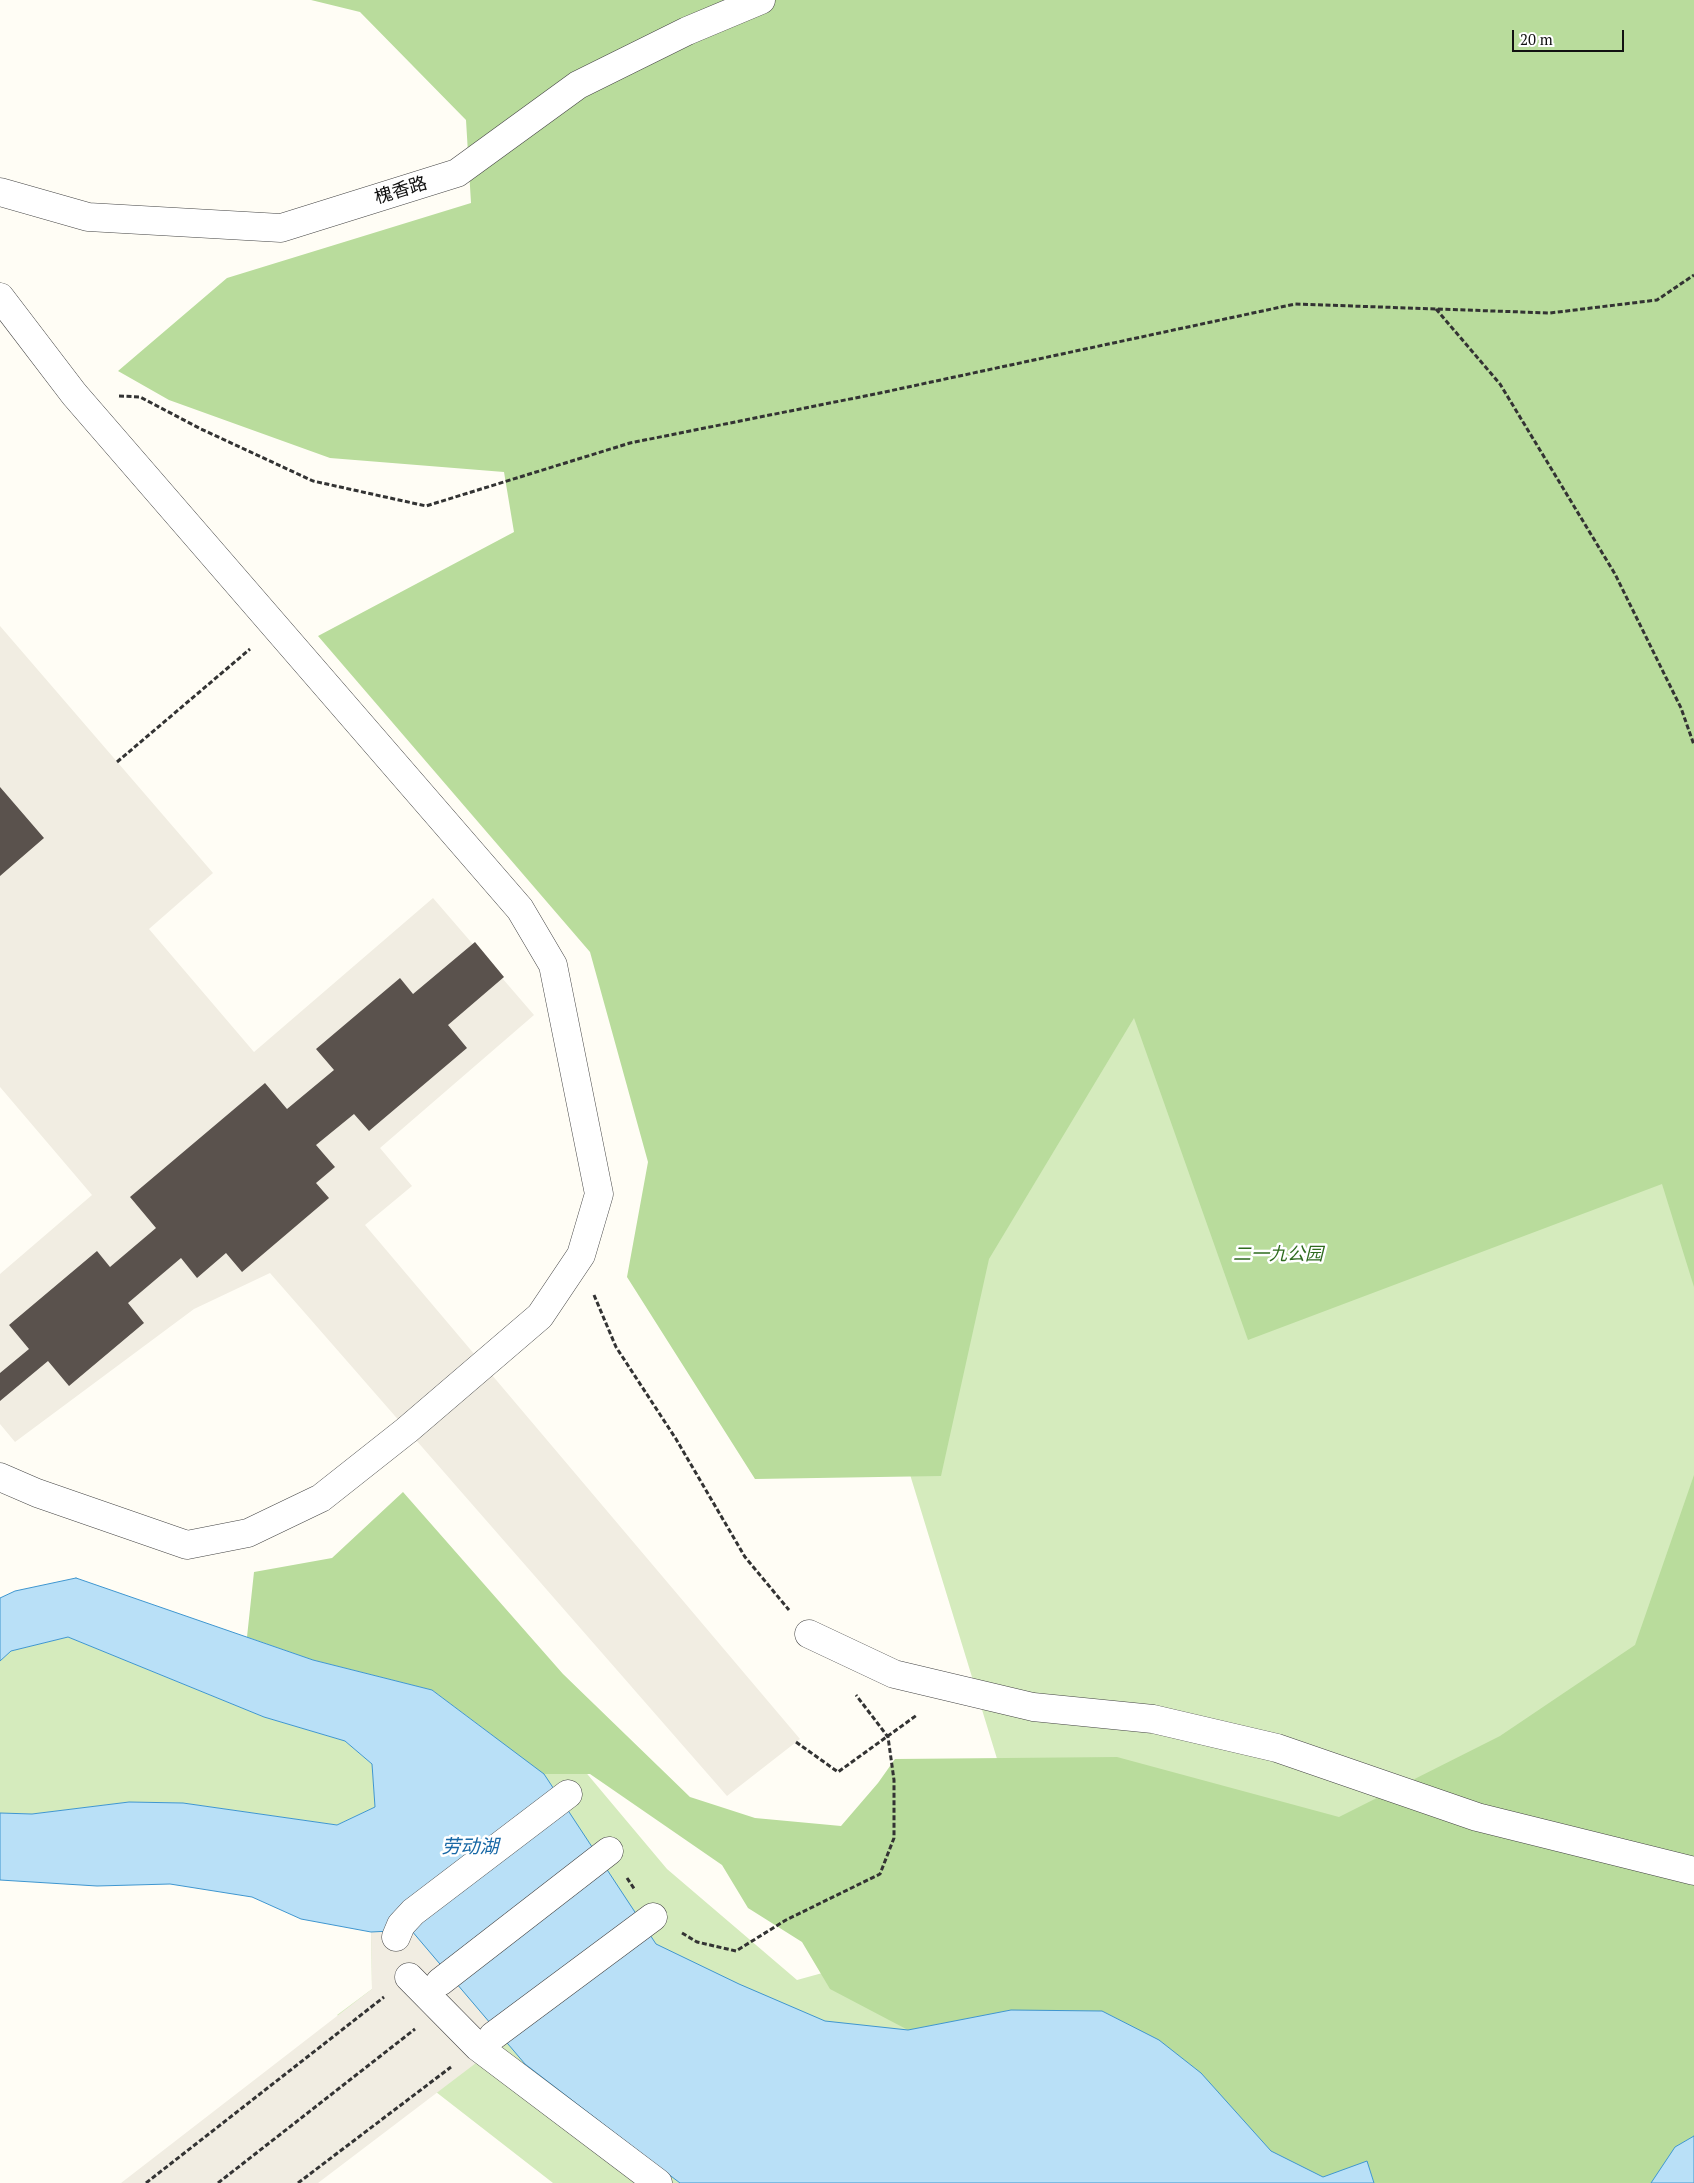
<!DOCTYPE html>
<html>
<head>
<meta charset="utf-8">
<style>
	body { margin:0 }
	#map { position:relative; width:1694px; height:2183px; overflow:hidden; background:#fffdf5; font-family:"PT Serif",serif }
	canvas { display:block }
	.scale { position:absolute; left:1512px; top:30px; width:112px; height:22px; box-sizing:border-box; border:2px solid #111; border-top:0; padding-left:6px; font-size:15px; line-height:18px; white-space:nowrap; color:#111; -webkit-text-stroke:4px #fff; paint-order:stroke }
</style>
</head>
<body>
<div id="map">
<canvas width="1694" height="2183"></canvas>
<div class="scale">20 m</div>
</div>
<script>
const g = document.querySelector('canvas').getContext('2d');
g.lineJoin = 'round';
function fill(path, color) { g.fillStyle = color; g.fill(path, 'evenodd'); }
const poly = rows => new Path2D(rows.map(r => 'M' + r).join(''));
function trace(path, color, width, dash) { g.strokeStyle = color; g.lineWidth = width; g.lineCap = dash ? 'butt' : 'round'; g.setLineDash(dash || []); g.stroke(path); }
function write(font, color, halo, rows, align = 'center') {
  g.font = font + ' "PT Serif","Noto Sans SC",serif'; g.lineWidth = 5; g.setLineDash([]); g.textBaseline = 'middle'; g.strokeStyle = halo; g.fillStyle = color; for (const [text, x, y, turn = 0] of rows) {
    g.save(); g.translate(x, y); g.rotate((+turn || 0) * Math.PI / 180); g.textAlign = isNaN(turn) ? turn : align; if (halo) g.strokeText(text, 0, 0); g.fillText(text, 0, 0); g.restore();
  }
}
fill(poly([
	[1256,715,1694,947,1694,2183,553,2183,337,2015,372,1989,371,1932,520,1694,667,1869,797,1980,866,1961,1017,1824,803,1125],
	[68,1637,264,1717,345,1741,372,1764,375,1807,337,1825,183,1803,129,1802,32,1814,0,1813,0,1661,11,1651]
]), '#d5ebbd');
fill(poly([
	[311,0,1694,0,1694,1287,1662,1184,1248,1340,1134,1018,989,1259,941,1476,755,1479,627,1277,648,1162,590,952,318,636,514,532,504,472,330,458,169,400,118,371,227,278,471,203,466,120,360,12],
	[1694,1475,1694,2136,1675,2147,1651,2183,1374,2183,1367,2161,1323,2178,1271,2151,1201,2073,1159,2040,1102,2011,1011,2010,908,2030,830,1989,802,1942,748,1908,722,1865,590,1774,544,1774,432,1690,313,1660,247,1637,254,1572,332,1558,403,1492,563,1674,690,1797,755,1818,841,1826,878,1783,895,1759,1117,1757,1339,1817,1500,1736,1635,1645]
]), '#b9dc9c');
fill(poly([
	[0,626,213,873,149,929,254,1052,433,898,534,1015,380,1148,412,1186,365,1225,800,1739,727,1796,270,1273,194,1309,15,1442,0,1424,0,1274,92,1195,0,1087],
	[411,1930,505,2041,318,2183,121,2183,372,1989,371,1932]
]), '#f1ede2');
const water = poly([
	[76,1578,313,1660,432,1690,544,1774,656,1944,739,1984,825,2021,908,2030,1011,2010,1102,2011,1159,2040,1201,2073,1271,2151,1323,2177,1367,2161,1374,2183,680,2183,525,2064,411,1930,371,1932,301,1919,252,1897,170,1884,97,1886,0,1880,0,1813,32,1814,129,1802,183,1803,337,1825,375,1807,372,1764,345,1741,264,1717,68,1637,11,1651,0,1661,0,1598,15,1591,76,1578],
	[1694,2136,1694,2183,1651,2183,1675,2147,1694,2136]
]);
fill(water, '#b9e0f7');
trace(water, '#3f96cf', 1);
fill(poly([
	[0,787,44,838,0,876],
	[475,942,504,977,448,1025,467,1048,369,1131,354,1114,316,1145,335,1167,316,1183,329,1198,242,1272,226,1253,197,1278,181,1258,128,1303,144,1323,69,1386,48,1361,0,1401,0,1373,29,1349,9,1325,97,1251,110,1267,156,1228,130,1197,265,1083,287,1109,334,1070,316,1049,400,978,413,994]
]), '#5a524d');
const minor = poly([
	[0,192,88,217,281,228,457,173,578,85,687,31,761,0],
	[0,297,74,394,520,909,553,965,599,1194,581,1255,540,1316,407,1430,321,1498,248,1533,187,1545,37,1493,0,1477],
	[809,1634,894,1674,1033,1707,1153,1719,1277,1748,1477,1817,1694,1871],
	[396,1937,401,1925,413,1912,568,1794],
	[409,1977,478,2047,658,2183],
	[440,1982,609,1851],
	[493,2036,653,1917]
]);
trace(minor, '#444', 29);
trace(poly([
	[1436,309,1500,384,1615,574,1681,708,1694,745],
	[119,396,140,397,201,429,313,481,426,506,630,443,880,393,1295,304,1550,313,1657,300,1694,275],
	[117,762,250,649],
	[594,1295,616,1347,676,1439,745,1557,789,1610],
	[796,1742,838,1772,917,1715],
	[627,1878,635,1890],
	[682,1933,697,1942,736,1951,786,1920,880,1874,894,1838,894,1780,888,1737,856,1695],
	[146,2183,384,1997],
	[218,2183,415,2029],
	[298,2183,451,2067]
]), '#333', 3, [5, 2.5]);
trace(minor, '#fff', 28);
write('18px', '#111', '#fff', [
	["槐香路",401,191,-17]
]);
write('italic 18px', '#2f6b1f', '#fff', [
	["二一九公园",1278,1255]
]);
write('italic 19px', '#1768a6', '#fff', [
	["劳动湖",470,1848]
]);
</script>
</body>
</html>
